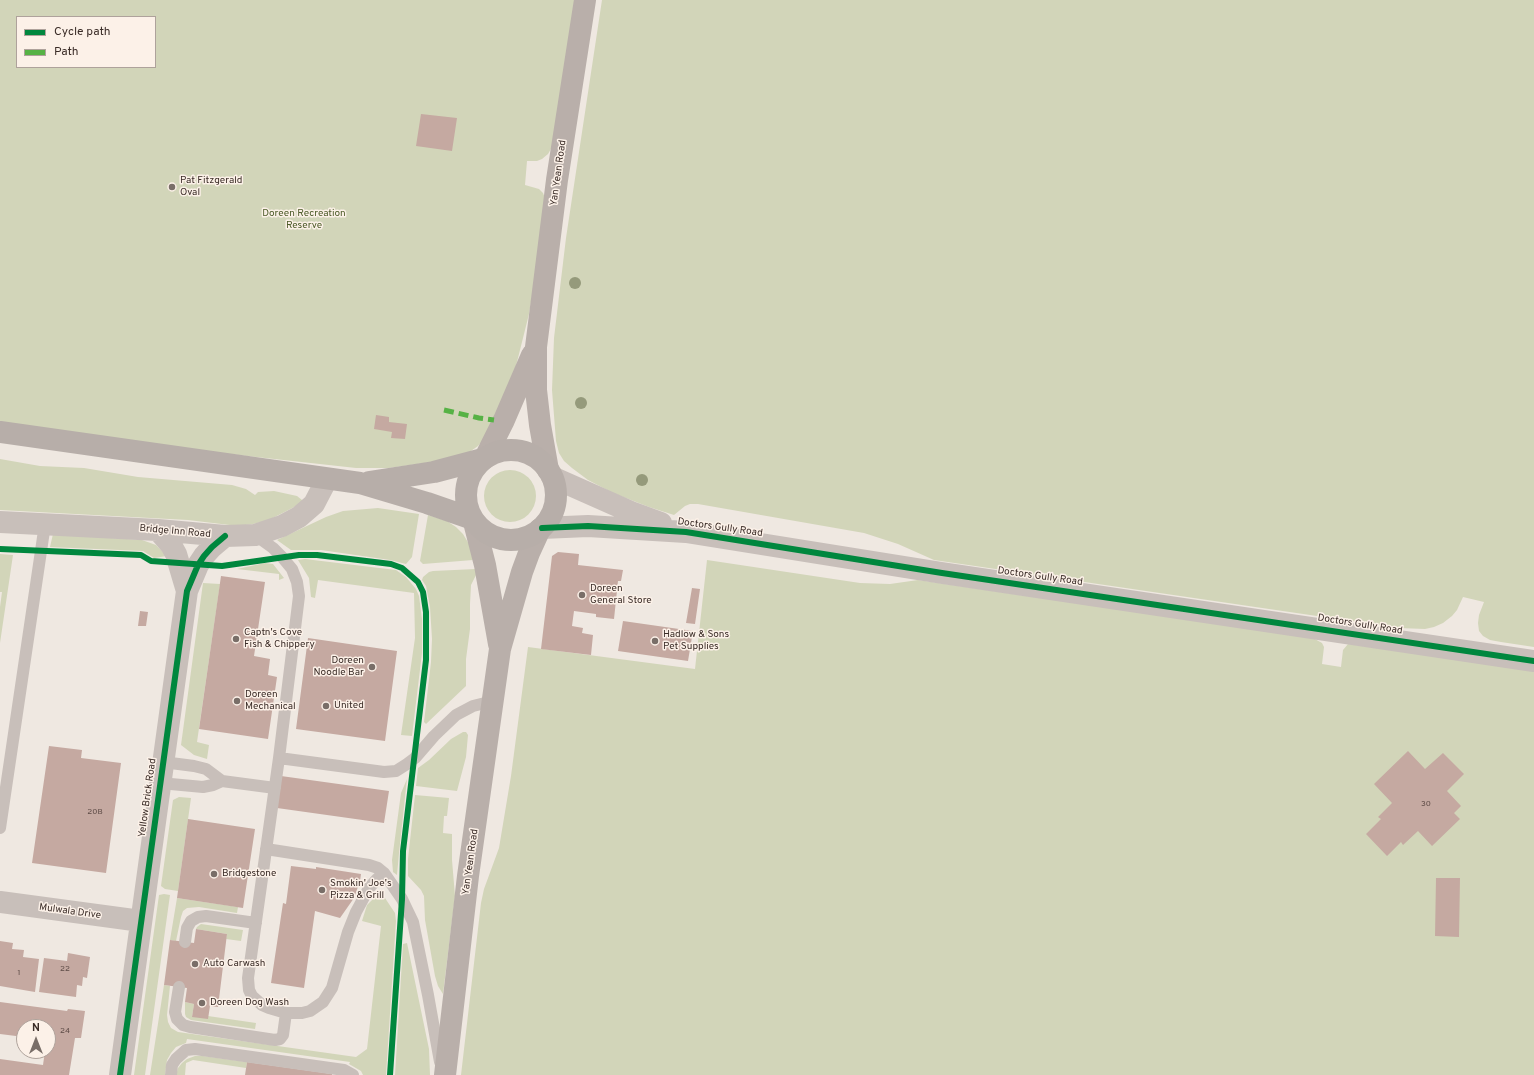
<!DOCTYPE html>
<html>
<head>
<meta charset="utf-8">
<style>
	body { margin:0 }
	#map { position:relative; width:1534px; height:1075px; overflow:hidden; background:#efe8e1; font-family:Overpass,sans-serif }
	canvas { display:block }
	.legend { position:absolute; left:16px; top:16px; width:140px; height:52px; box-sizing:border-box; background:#fcf1e8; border:1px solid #aea29b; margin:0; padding:5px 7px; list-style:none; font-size:12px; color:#3a2c27 }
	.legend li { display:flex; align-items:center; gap:8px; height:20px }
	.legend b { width:20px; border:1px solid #aea29b }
	.north { position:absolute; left:16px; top:1019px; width:40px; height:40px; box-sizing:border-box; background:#fcf1e8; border:1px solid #aea29b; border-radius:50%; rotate:0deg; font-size:11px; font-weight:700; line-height:16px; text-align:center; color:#3a2c27 }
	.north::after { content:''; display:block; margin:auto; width:14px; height:18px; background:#796e68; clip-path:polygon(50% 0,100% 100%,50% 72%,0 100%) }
</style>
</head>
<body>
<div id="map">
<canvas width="1534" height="1075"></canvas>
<ul class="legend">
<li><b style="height:5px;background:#00873e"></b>Cycle path</li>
<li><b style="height:5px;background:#56b245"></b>Path</li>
</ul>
<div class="north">N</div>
</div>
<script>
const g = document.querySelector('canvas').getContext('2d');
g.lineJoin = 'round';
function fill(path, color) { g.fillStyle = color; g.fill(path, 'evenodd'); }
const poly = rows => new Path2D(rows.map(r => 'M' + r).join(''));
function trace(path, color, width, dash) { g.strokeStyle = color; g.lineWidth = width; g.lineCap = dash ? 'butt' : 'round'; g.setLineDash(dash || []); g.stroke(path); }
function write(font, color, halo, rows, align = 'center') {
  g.font = font + ' Overpass,sans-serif'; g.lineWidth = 3; g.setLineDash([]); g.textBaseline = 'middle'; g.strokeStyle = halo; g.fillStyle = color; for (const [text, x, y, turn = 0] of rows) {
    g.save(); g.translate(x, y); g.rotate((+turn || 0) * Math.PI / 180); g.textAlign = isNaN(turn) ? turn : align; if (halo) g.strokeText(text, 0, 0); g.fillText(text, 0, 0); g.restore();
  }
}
fill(poly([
	[0,0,575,0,552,147,548,154,542,159,537,161,527,161,525,185,539,189,543,193,545,198,535,278,529,314,514,374,485,438,478,446,468,453,453,459,389,468,356,468,229,454,0,423],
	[17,17,155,17,155,67,17,67],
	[602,0,1534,0,1534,647,1501,642,1490,640,1483,636,1479,631,1478,623,1479,615,1484,602,1463,597,1457,610,1452,616,1443,623,1434,627,1425,629,1399,628,934,560,898,544,864,533,698,504,690,504,685,506,674,515,649,507,613,493,588,480,572,468,564,461,559,453,556,441,552,390,554,338,566,238],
	[0,459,40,466,84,468,138,477,232,485,246,489,255,495,258,492,274,491,297,496,302,500,302,503,269,520,253,524,238,526,188,520,0,510],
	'484 496a26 26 0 1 1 52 0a26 26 0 1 1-52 0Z',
	[378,508,419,514,412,557,406,564,390,560,321,550,291,550,277,540,326,517,343,511],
	[428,515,447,521,456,527,463,534,469,544,473,560,423,564,420,561],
	[53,534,142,540,156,545,167,556,154,558,143,551,50,547],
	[0,554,13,555,0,643,0,607,2,592,0,592],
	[305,559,396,570,406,577,416,589,419,596,422,619,422,653,412,736,401,735,415,638,414,593,318,580,315,598,311,597,309,578,298,560],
	[707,560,860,583,890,584,918,580,1313,638,1322,643,1324,647,1322,664,1341,667,1343,650,1348,644,1534,670,1534,1075,461,1075,481,903,484,889,499,848,511,776,528,647,695,669],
	[265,563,273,564,284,578,279,580,279,574,237,569],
	[476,569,476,575,471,585,470,604,470,629,466,659,466,686,426,724,424,722,431,662,432,639,430,607,426,586,422,580,423,577,429,572,433,571],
	[203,583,220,584,197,742,209,745,207,759,194,755,181,745],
	[463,732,466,732,468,735,466,757,457,791,416,786,418,768,429,760,451,739],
	[407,779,399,853,397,875,393,872,392,860,401,793],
	[415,795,449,798,447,816,444,816,443,833,452,834,452,860,455,896,443,994,438,986,435,976,425,920,424,896,421,890,408,876,408,859],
	[179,797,191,798,178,891,165,889,161,886,173,800],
	[164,894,170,895,145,1075,134,1075,159,895],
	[383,895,395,913,396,921,386,1075,363,1075,361,1071,349,1064,350,1062,187,1039,186,1043,176,1047,171,1053,167,1060,165,1075,150,1075,164,985,170,986,167,1015,168,1022,171,1028,178,1032,356,1057,367,1049,381,926,362,921,367,905,373,899],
	[177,898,238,907,237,913,199,907,187,908,183,911,181,917,176,941,170,940],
	[201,924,243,930,241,941,226,939,227,934,196,929,197,927],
	[407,943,429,1049,430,1075,395,1075,403,944],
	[185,1002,194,1004,192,1017,208,1016,256,1023,255,1029,191,1020,186,1017,185,1014],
	[195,1056,203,1056,247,1062,246,1068,193,1060,186,1063,185,1075,176,1075,178,1068,182,1063,187,1059]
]), '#d2d5b9');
fill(poly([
	[421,114,457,118,452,151,416,146],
	[376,415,389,417,389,422,407,424,405,439,391,438,392,432,374,429],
	[558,552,579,554,578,565,623,570,621,581,618,581,614,619,596,617,596,614,574,611,572,626,583,628,582,633,593,635,591,655,541,649,552,556],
	[221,576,265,582,254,656,270,659,268,675,277,677,268,739,199,729],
	[692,588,700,589,695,624,686,623],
	[140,611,148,612,146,626,138,626],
	[623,621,693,631,688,661,618,651],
	[308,638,397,651,385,741,296,729],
	[49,746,82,750,81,758,121,763,106,873,32,863],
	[1408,751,1425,769,1443,753,1464,774,1447,791,1461,806,1454,813,1460,819,1432,846,1418,831,1403,845,1401,842,1387,856,1366,834,1381,819,1378,817,1392,803,1374,784],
	[281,776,389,791,384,823,277,808],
	[188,819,255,829,243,908,177,898],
	[291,866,316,869,316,867,361,874,360,881,354,898,340,918,315,911,304,988,271,983,283,903,286,904],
	[1436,878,1460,878,1459,937,1435,936],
	[196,929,227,934,218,1007,210,1006,208,1019,192,1017,194,1004,185,1002,187,988,164,985,170,940,194,943],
	[0,941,13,943,12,949,24,950,23,957,39,959,35,992,0,986],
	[68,953,90,957,87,978,83,977,82,986,77,985,76,997,39,992,44,958,67,961],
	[0,1002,67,1011,68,1009,85,1011,81,1038,75,1038,69,1075,0,1075,0,1059,43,1065,45,1051,48,1051,48,1027,24,1027,24,1037,0,1034],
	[247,1062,332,1074,332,1075,245,1075]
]), '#c5a9a1');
trace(poly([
	[255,535,273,548,282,557,292,569,297,582,299,596,279,758,248,978,249,990,252,996,262,1005,269,1008,286,1013,302,1013,310,1011,323,1002,332,988,348,932,356,912,369,888,377,879,384,873],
	[279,758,384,772,396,771,407,764,415,758,434,736,456,715,473,706,493,701],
	[222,781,275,788],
	[160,783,203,787,213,785,222,781,206,769,194,766,163,762],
	[0,828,45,524],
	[266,849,369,865,378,868,384,873,402,899,413,922,428,995,440,1062],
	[185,942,187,928,191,921,198,917,206,916,256,923],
	[179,987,175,1012,177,1019,183,1025,190,1027,275,1040,280,1039,283,1035,286,1013],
	[171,1075,172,1065,176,1059,186,1050,195,1049,344,1070,353,1075]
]), '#c8bfba', 12);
trace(poly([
	[0,522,158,530,225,536,255,535,282,526,299,517,314,504,327,479],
	[158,530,171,545,176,554,187,591],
	[0,902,141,921],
	[120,1075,187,591,198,565,204,556,212,547,225,536]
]), '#c8bfba', 22);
trace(poly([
	[552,477,631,512,661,523],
	[542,528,588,526,686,532,942,573,1534,661]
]), '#c8bfba', 22);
trace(poly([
	[485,458,504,420,532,355],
	[548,470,540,425,536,390,536,347,557,180,585,0],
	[474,522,485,565,499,644],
	[445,1075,468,876,500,649,522,572,529,553,540,529]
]), '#b9afaa', 22);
trace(poly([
	[0,432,360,483,427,503,473,519],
	'466 495a45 45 0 1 1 90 0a45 45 0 1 1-90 0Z',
	[369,482,434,472,483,459]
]), '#b7aea9', 22);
trace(poly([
	[444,410,479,418,494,420]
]), '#56b245', 5, [10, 5]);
trace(poly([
	[542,528,588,526,686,532,942,573,1534,661],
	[0,549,141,555,151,561,222,566,299,555,317,555,391,564,402,568,418,582,423,592,426,612,426,660,403,851,402,899,390,1075],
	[120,1075,187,591,198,565,204,556,212,547,225,536]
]), '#00873e', 6);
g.fillStyle = '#959a7b';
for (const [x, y] of [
	[575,283],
	[581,403],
	[642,480]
]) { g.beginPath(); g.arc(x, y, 6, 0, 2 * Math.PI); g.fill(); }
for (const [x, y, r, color] of [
	[172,187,4,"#796e68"],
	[582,595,4,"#796e68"],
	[236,639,4,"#796e68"],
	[655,641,4,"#796e68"],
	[372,667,4,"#796e68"],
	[237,701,4,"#796e68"],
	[326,706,4,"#796e68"],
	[214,874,4,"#796e68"],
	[322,890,4,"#796e68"],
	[195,964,4,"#796e68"],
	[202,1003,4,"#796e68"]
]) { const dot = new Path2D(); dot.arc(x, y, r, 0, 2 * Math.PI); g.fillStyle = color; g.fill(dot); trace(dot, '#fcf1e8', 1.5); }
write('8px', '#5d4b46', null, [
	["30",1426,804],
	["20B",95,812],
	["22",65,969],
	["1",19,973],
	["24",65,1031]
]);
write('10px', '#3a2c27', '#fcf1e8', [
	["Yan Yean Road",559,173,-82],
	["Doctors Gully Road",720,528,8],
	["Bridge Inn Road",175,532,5],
	["Doctors Gully Road",1040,577,8],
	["Doctors Gully Road",1360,625,9],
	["Yellow Brick Road",148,798,-82],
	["Yan Yean Road",471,862,-82],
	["Mulwala Drive",70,912,8]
]);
write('10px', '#3a2c27', '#fcf1e8', [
	["Pat Fitzgerald",180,181],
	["Oval",180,193],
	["Doreen",590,589],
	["General Store",590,601],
	["Captn's Cove",244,633],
	["Fish & Chippery",244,645],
	["Hadlow & Sons",663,635],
	["Pet Supplies",663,647],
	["Doreen",364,661,"right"],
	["Noodle Bar",364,673,"right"],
	["Doreen",245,695],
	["Mechanical",245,707],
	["United",334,706],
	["Bridgestone",222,874],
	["Smokin' Joe's",330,884],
	["Pizza & Grill",330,896],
	["Auto Carwash",203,964],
	["Doreen Dog Wash",210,1003]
], 'left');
write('10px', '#4c5b28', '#fcf1e8', [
	["Doreen Recreation",304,214],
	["Reserve",304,226]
]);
</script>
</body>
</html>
